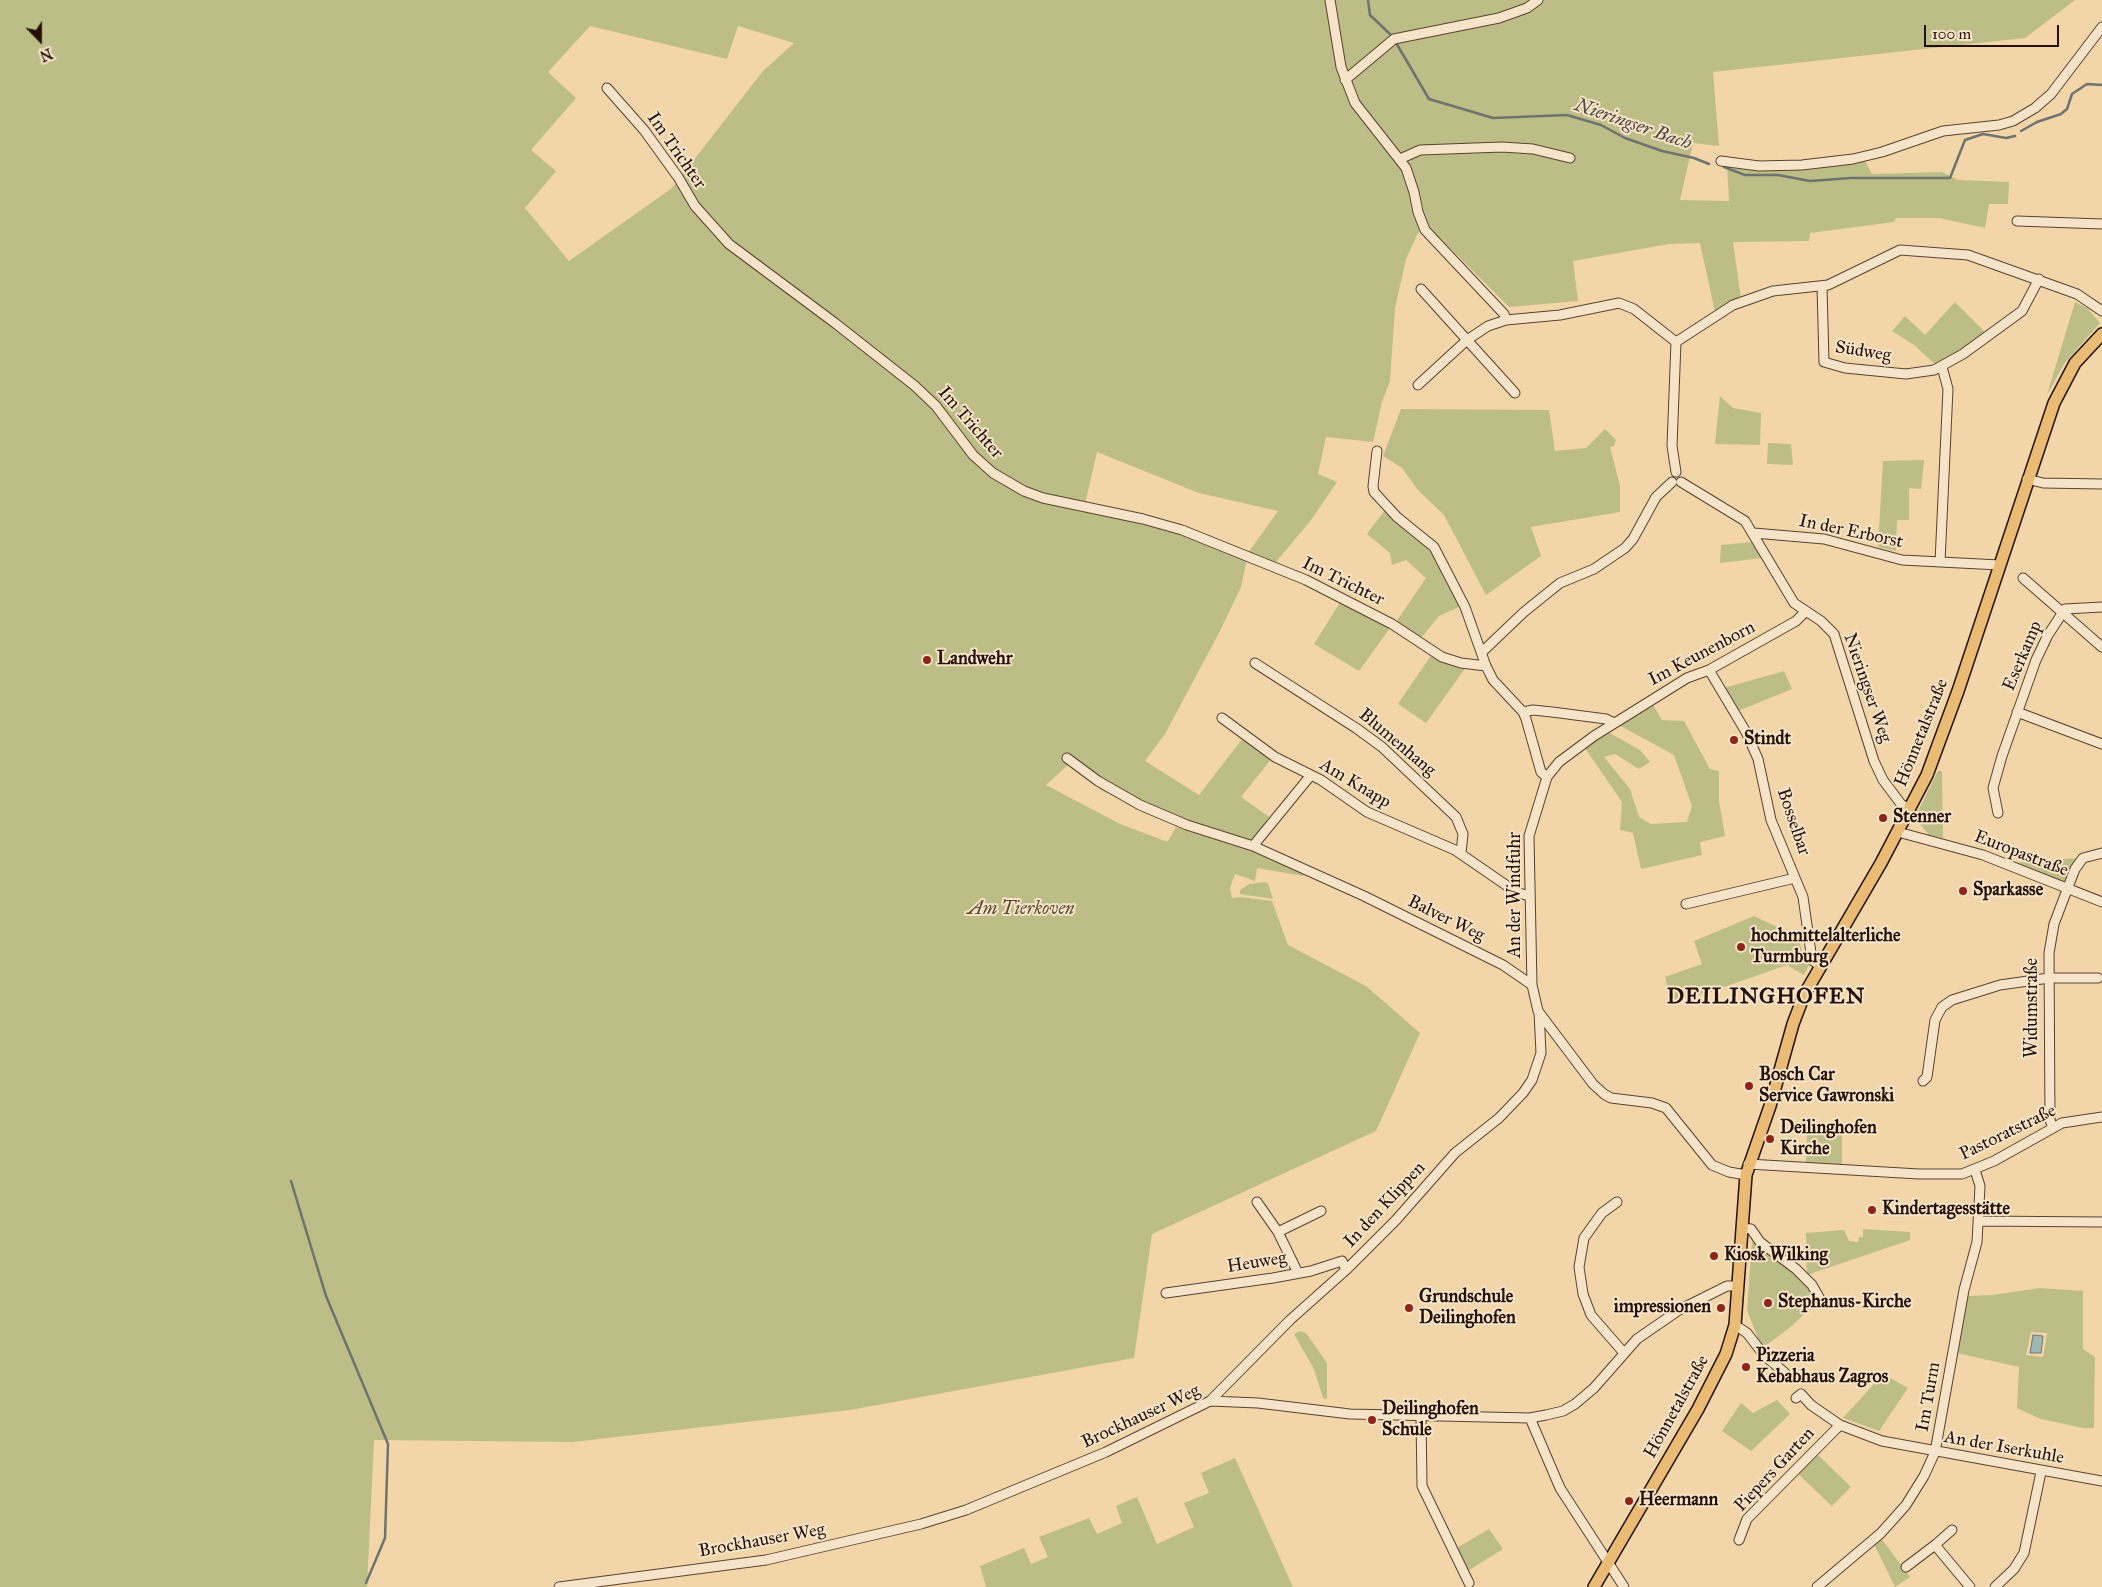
<!DOCTYPE html>
<html>
<head>
<meta charset="utf-8">
<style>
	body { margin:0 }
	#map { position:relative; width:2102px; height:1587px; overflow:hidden; background:#f2d6aa; font-family:"IM FELL Great Primer",serif }
	canvas { display:block }
	.north { position:absolute; left:15px; top:15px; width:50px; height:50px; -webkit-text-stroke:4px #f7e4c8; paint-order:stroke; rotate:158deg; font-size:14px; font-weight:700; line-height:20px; text-align:center; color:#241005 }
	.north::after { content:''; display:block; margin:auto; width:18px; height:22px; background:#241005; clip-path:polygon(50% 0,100% 100%,50% 72%,0 100%) }
	.scale { position:absolute; left:1924px; top:25px; width:135px; height:22px; box-sizing:border-box; border:2px solid #241005; border-top:0; padding-left:6px; font-size:15px; line-height:18px; white-space:nowrap; color:#241005; -webkit-text-stroke:4px #f7e4c8; paint-order:stroke }
</style>
</head>
<body>
<div id="map">
<canvas width="2102" height="1587"></canvas>
<div class="north">N</div>
<div class="scale">100 m</div>
</div>
<script>
const g = document.querySelector('canvas').getContext('2d');
g.lineJoin = 'round';
function fill(path, color) { g.fillStyle = color; g.fill(path, 'evenodd'); }
const poly = rows => new Path2D(rows.map(r => 'M' + r).join(''));
function trace(path, color, width, dash) { g.strokeStyle = color; g.lineWidth = width; g.lineCap = dash ? 'butt' : 'round'; g.setLineDash(dash || []); g.stroke(path); }
function write(font, color, halo, rows, align = 'center') {
  g.font = font + ' "IM FELL Great Primer",serif'; g.lineWidth = 4; g.setLineDash([]); g.textBaseline = 'middle'; g.strokeStyle = halo; g.fillStyle = color; for (const [text, x, y, turn = 0] of rows) {
    g.save(); g.translate(x, y); g.rotate((+turn || 0) * Math.PI / 180); g.textAlign = isNaN(turn) ? turn : align; if (halo) g.strokeText(text, 0, 0); g.fillText(text, 0, 0); g.restore();
  }
}
fill(poly([
	[0,0,2075,0,2025,38,1713,72,1719,146,1693,143,1680,200,1729,201,1727,165,1819,166,1865,161,1872,174,1942,172,1958,180,2009,182,2008,204,1989,204,1985,228,1939,218,1896,218,1894,222,1810,233,1809,241,1733,242,1741,299,1715,312,1700,243,1669,244,1573,261,1578,301,1509,307,1425,223,1417,235,1406,259,1395,308,1390,381,1382,402,1373,442,1326,437,1318,474,1337,482,1311,520,1276,562,1248,553,1278,511,1199,493,1097,452,1085,504,1180,524,1247,559,1241,587,1219,633,1165,734,1145,761,1199,795,1243,738,1272,758,1241,797,1269,817,1252,844,1169,815,1146,812,1101,790,1068,765,1046,785,1120,824,1165,841,1168,841,1176,827,1253,850,1303,872,1303,876,1257,868,1255,881,1235,874,1230,888,1232,898,1241,897,1272,901,1288,945,1366,986,1420,1033,1376,1131,1152,1234,1134,1358,850,1410,573,1442,374,1440,367,1587,0,1587],
	[590,26,727,59,738,26,794,43,763,71,672,188,569,261,525,208,556,171,531,150,576,98,548,72],
	[1955,302,1986,333,1936,365,1914,345,1892,331,1905,316,1925,335],
	[2075,302,2087,308,2100,323,2064,364,2047,395],
	[1720,396,1733,408,1761,413,1760,445,1715,444],
	[1401,409,1549,410,1555,451,1586,448,1605,429,1616,440,1614,446,1610,447,1620,486,1620,512,1531,527,1541,556,1486,595,1444,515,1418,490,1402,468,1383,456],
	[1768,443,1791,444,1793,465,1767,464],
	[1924,460,1921,489,1909,488,1909,520,1897,520,1896,551,1878,547,1883,461],
	[1385,510,1431,548,1461,606,1439,616,1421,638,1396,622,1426,578,1406,560,1392,565,1390,553,1367,534],
	[1754,542,1762,558,1720,563,1721,545],
	[1341,601,1390,628,1359,671,1314,644],
	[1432,654,1466,667,1426,723,1398,704],
	[1784,671,1792,689,1738,711,1724,688],
	[1652,703,1662,720,1684,721,1710,769,1719,771,1719,801,1725,836,1700,842,1702,855,1641,869,1633,833,1620,830,1622,802,1585,748,1608,732,1640,750,1650,762,1639,769,1615,754,1604,757,1630,789,1639,817,1651,824,1687,822,1692,806,1674,755,1617,724],
	[1938,771,1942,771,1943,838,1929,835,1919,823,1917,813],
	[2078,858,2064,886,2010,863],
	[1265,882,1268,884,1273,899,1240,894,1240,890,1249,884],
	[1754,916,1798,937,1804,958,1809,965,1804,975,1787,965,1710,992,1671,1001,1665,977,1702,964,1694,941],
	[1807,1130,1842,1134,1842,1165,1806,1164],
	[1863,1229,1910,1232,1910,1240,1807,1275,1806,1233,1844,1230,1849,1241,1858,1242,1859,1237,1863,1237],
	[1752,1242,1756,1242,1779,1259,1808,1287,1817,1301,1793,1325,1768,1344,1761,1346,1747,1310],
	[2040,1288,2083,1291,2083,1349,2095,1357,2094,1428,2083,1428,2041,1419,2017,1408,2019,1367,1957,1353,1968,1296,1993,1295],
	[2031,1332,2047,1333,2043,1357,2026,1355],
	[1300,1331,1306,1333,1327,1363,1327,1399,1323,1398,1314,1369,1294,1334],
	[1883,1374,1908,1388,1879,1431,1843,1418],
	[1777,1400,1790,1414,1751,1451,1722,1431,1741,1403,1753,1413],
	[1816,1453,1851,1487,1832,1506,1796,1472],
	[1235,1458,1293,1587,986,1587,980,1566,1024,1548,1031,1564,1048,1557,1039,1537,1089,1518,1097,1534,1122,1523,1116,1506,1137,1497,1157,1544,1194,1527,1184,1503,1209,1493,1201,1473],
	[1489,1529,1503,1549,1466,1572,1455,1549],
	[1881,1538,1910,1577,1895,1587,1874,1544]
]), '#bdbd87');
const water = poly([
	[2033,1335,2043,1336,2041,1353,2030,1353,2033,1335]
]);
fill(water, '#9fb7b3');
trace(water, '#6e746d', 1);
trace(poly([
	[1368,0,1370,15,1392,36],
	[1395,41,1429,99,1493,118,1567,115,1601,125,1625,138,1662,151,1694,158,1709,164],
	[2021,131,2037,122,2061,114,2067,109,2072,94,2087,84,2102,85],
	[1724,167,1745,175,1778,175,1810,181,1851,178,1950,178,1965,140,1983,134,2006,138,2015,136],
	[291,1181,326,1296,388,1444,385,1538,366,1583]
]), '#6e746d', 2.5);
const minor = poly([
	[1330,0,1341,67,1355,103,1406,168,1414,192,1418,212,1425,230,1504,314,1506,320],
	[1345,80,1394,39,1499,18,1527,8,1538,0],
	[607,88,644,130,678,177,695,206,729,244,835,323,915,386,936,406,973,455,993,473,1024,491,1043,498,1143,519,1182,530,1306,580,1392,624,1442,657,1461,663,1486,666],
	[1400,159,1420,150,1502,147,1533,149,1570,158],
	[1721,161,1759,166,1802,165,1853,159,1882,152,1943,131,1999,125,2013,121,2035,108,2051,94,2102,27],
	[2017,221,2102,224],
	[1822,286,1824,362,1845,368,1906,374,1934,370,1963,354,2022,311,2039,279],
	[1421,289,1467,340,1488,326,1506,320,1560,315,1619,303,1634,309,1676,342,1733,305,1773,291,1828,285,1900,250,1968,255,2077,294,2102,311],
	[1418,385,1467,340,1515,393],
	[1377,451,1373,486,1374,492,1397,517,1434,547,1465,607,1486,666,1493,680,1523,712,1526,719,1541,772,1547,777,1529,836,1532,985,1538,1011,1593,1084,1604,1094,1611,1098,1652,1103,1666,1108,1712,1165,1729,1172,1746,1175],
	[1676,472,1672,446,1676,342],
	[2027,479,2043,483,2102,484],
	[1681,482,1745,521,1794,603,1821,621,1834,634,1874,761,1883,780,1901,804,1909,809],
	[1754,533,1824,539,1902,560,1999,565],
	[1940,562,1948,389,1942,367],
	[2023,578,2102,647],
	[1482,652,1524,612,1560,583,1594,569,1625,548,1633,539,1656,497,1672,482],
	[1255,663,1356,728,1382,747,1456,817,1463,834,1461,853],
	[1709,670,1746,732,1758,759,1771,820,1803,897,1812,960,1820,966],
	[1523,712,1533,710,1552,712,1606,719,1614,723],
	[2017,712,2102,744],
	[1222,718,1275,757,1321,780,1367,812,1455,850,1516,892,1529,896],
	[1067,758,1098,781,1140,805,1187,825,1253,846,1364,896,1503,965,1532,985],
	[1547,777,1559,762,1594,736,1687,678,1709,670,1796,621,1805,612],
	[1998,813,1993,788,2002,756,2036,660,2048,635,2065,609,2102,607],
	[1898,832,1983,855,2102,902],
	[1253,846,1311,775],
	[1686,904,1795,878],
	[1923,1081,1927,1077,1935,1020,1942,1007,1952,1000,2000,985,2049,978,2098,978],
	[2053,1128,2050,1120,2049,953,2054,924,2075,869,2083,858,2102,853],
	[1748,1164,1919,1174,1962,1174,1994,1161,2062,1123,2102,1117],
	[1257,1202,1278,1232],
	[1617,1202,1602,1213,1584,1238,1579,1267,1583,1294,1591,1315,1624,1353],
	[1979,1221,2102,1222],
	[1742,1228,1751,1229,1760,1242,1796,1269,1812,1285,1820,1299],
	[1298,1273,1278,1232,1321,1211],
	[1166,1293,1273,1278,1311,1271,1342,1261,1346,1270],
	[1735,1325,1747,1333,1764,1355,1785,1373],
	[1796,1398,1801,1394,1811,1405,1840,1425,1882,1441,2102,1481],
	[1210,1401,1290,1320,1346,1270,1396,1220,1455,1153,1499,1118,1523,1093,1532,1080,1541,1053,1539,1012],
	[1421,1417,1422,1486,1469,1583],
	[1530,1418,1560,1488,1624,1587],
	[1739,1540,1747,1519,1840,1425],
	[1935,1545,1952,1530],
	[1906,1567,1935,1545,1970,1587],
	[559,1587,766,1560,921,1524,966,1510,1106,1452,1210,1401,1258,1403,1350,1414,1530,1418,1546,1415,1563,1411,1575,1404,1594,1388,1637,1339,1679,1310,1727,1286,1738,1286],
	[1817,1587,1881,1533,1906,1505,1924,1476,1935,1452,1964,1290,1977,1242,1980,1186,1975,1170],
	[1995,1587,2014,1569,2024,1553,2041,1472]
]);
const major = poly([
	[1594,1587,1698,1409,1726,1354,1735,1325,1746,1175,1770,1106,1793,1024,1804,995,1881,863,1927,775,1958,691,2054,403,2075,363,2102,334]
]);
trace(minor, '#58422e', 11);
trace(major, '#241005', 14);
trace(minor, '#f7e4c8', 9);
trace(major, '#e9bb75', 11);
for (const [x, y, r, color] of [
	[927,660,5,"#8f2418"],
	[1734,740,5,"#8f2418"],
	[1883,818,5,"#8f2418"],
	[1963,891,5,"#8f2418"],
	[1741,947,5,"#8f2418"],
	[1749,1086,5,"#8f2418"],
	[1770,1139,5,"#8f2418"],
	[1872,1210,5,"#8f2418"],
	[1714,1256,5,"#8f2418"],
	[1768,1303,5,"#8f2418"],
	[1409,1308,5,"#8f2418"],
	[1721,1308,5,"#8f2418"],
	[1746,1367,5,"#8f2418"],
	[1372,1420,5,"#8f2418"],
	[1629,1501,5,"#8f2418"]
]) { const dot = new Path2D(); dot.arc(x, y, r, 0, 2 * Math.PI); g.fillStyle = color; g.fill(dot); trace(dot, '#f7e4c8', 2); }
write('18px', '#241005', '#f7e4c8', [
	["Im Trichter",676,151,55],
	["Südweg",1863,352,9],
	["Im Trichter",970,423,49],
	["In der Erborst",1851,532,12],
	["Im Trichter",1343,582,26],
	["Im Keunenborn",1702,654,-28],
	["Eserkamp",2023,656,-67],
	["Nieringser Weg",1867,688,71],
	["Hönnetalstraße",1922,733,-68],
	["Blumenhang",1397,743,40],
	["Am Knapp",1355,784,31],
	["Bosselbar",1793,822,71],
	["Europastraße",2021,854,21],
	["An der Windfuhr",1516,895,-90],
	["Balver Weg",1446,919,26],
	["Widumstraße",2033,1008,-90],
	["Pastoratstraße",2008,1133,-26],
	["In den Klippen",1385,1205,-47],
	["Heuweg",1257,1263,-9],
	["Im Turm",1929,1397,-80],
	["Hönnetalstraße",1677,1407,-61],
	["Brockhauser Weg",1141,1417,-25],
	["An der Iserkuhle",2004,1448,10],
	["Piepers Garten",1775,1470,-47],
	["Brockhauser Weg",762,1541,-10]
]);
write('bold 18px', '#241005', '#f7e4c8', [
	["Landwehr",937,660],
	["Stindt",1744,740],
	["Stenner",1893,818],
	["Sparkasse",1973,891],
	["hochmittelalterliche",1751,937],
	["Turmburg",1751,958],
	["Bosch Car",1759,1076],
	["Service Gawronski",1759,1097],
	["Deilinghofen",1780,1129],
	["Kirche",1780,1150],
	["Kindertagesstätte",1882,1210],
	["Kiosk Wilking",1724,1256],
	["Grundschule",1419,1298],
	["Deilinghofen",1419,1319],
	["Stephanus-Kirche",1778,1303],
	["impressionen",1711,1308,"right"],
	["Pizzeria",1756,1357],
	["Kebabhaus Zagros",1756,1378],
	["Deilinghofen",1382,1410],
	["Schule",1382,1431],
	["Heermann",1639,1501]
], 'left');
write('italic 18px', '#5a4d32', '#f7e4c8', [
	["Am Tierkoven",1021,910]
]);
write('italic 19px', '#4f4a42', '#f7e4c8', [
	["Nieringser Bach",1633,125,19]
]);
g.letterSpacing = '1px';
write('bold 22px', '#241005', '#f7e4c8', [
	["DEILINGHOFEN",1766,998]
]);
g.letterSpacing = '0px';
</script>
</body>
</html>
